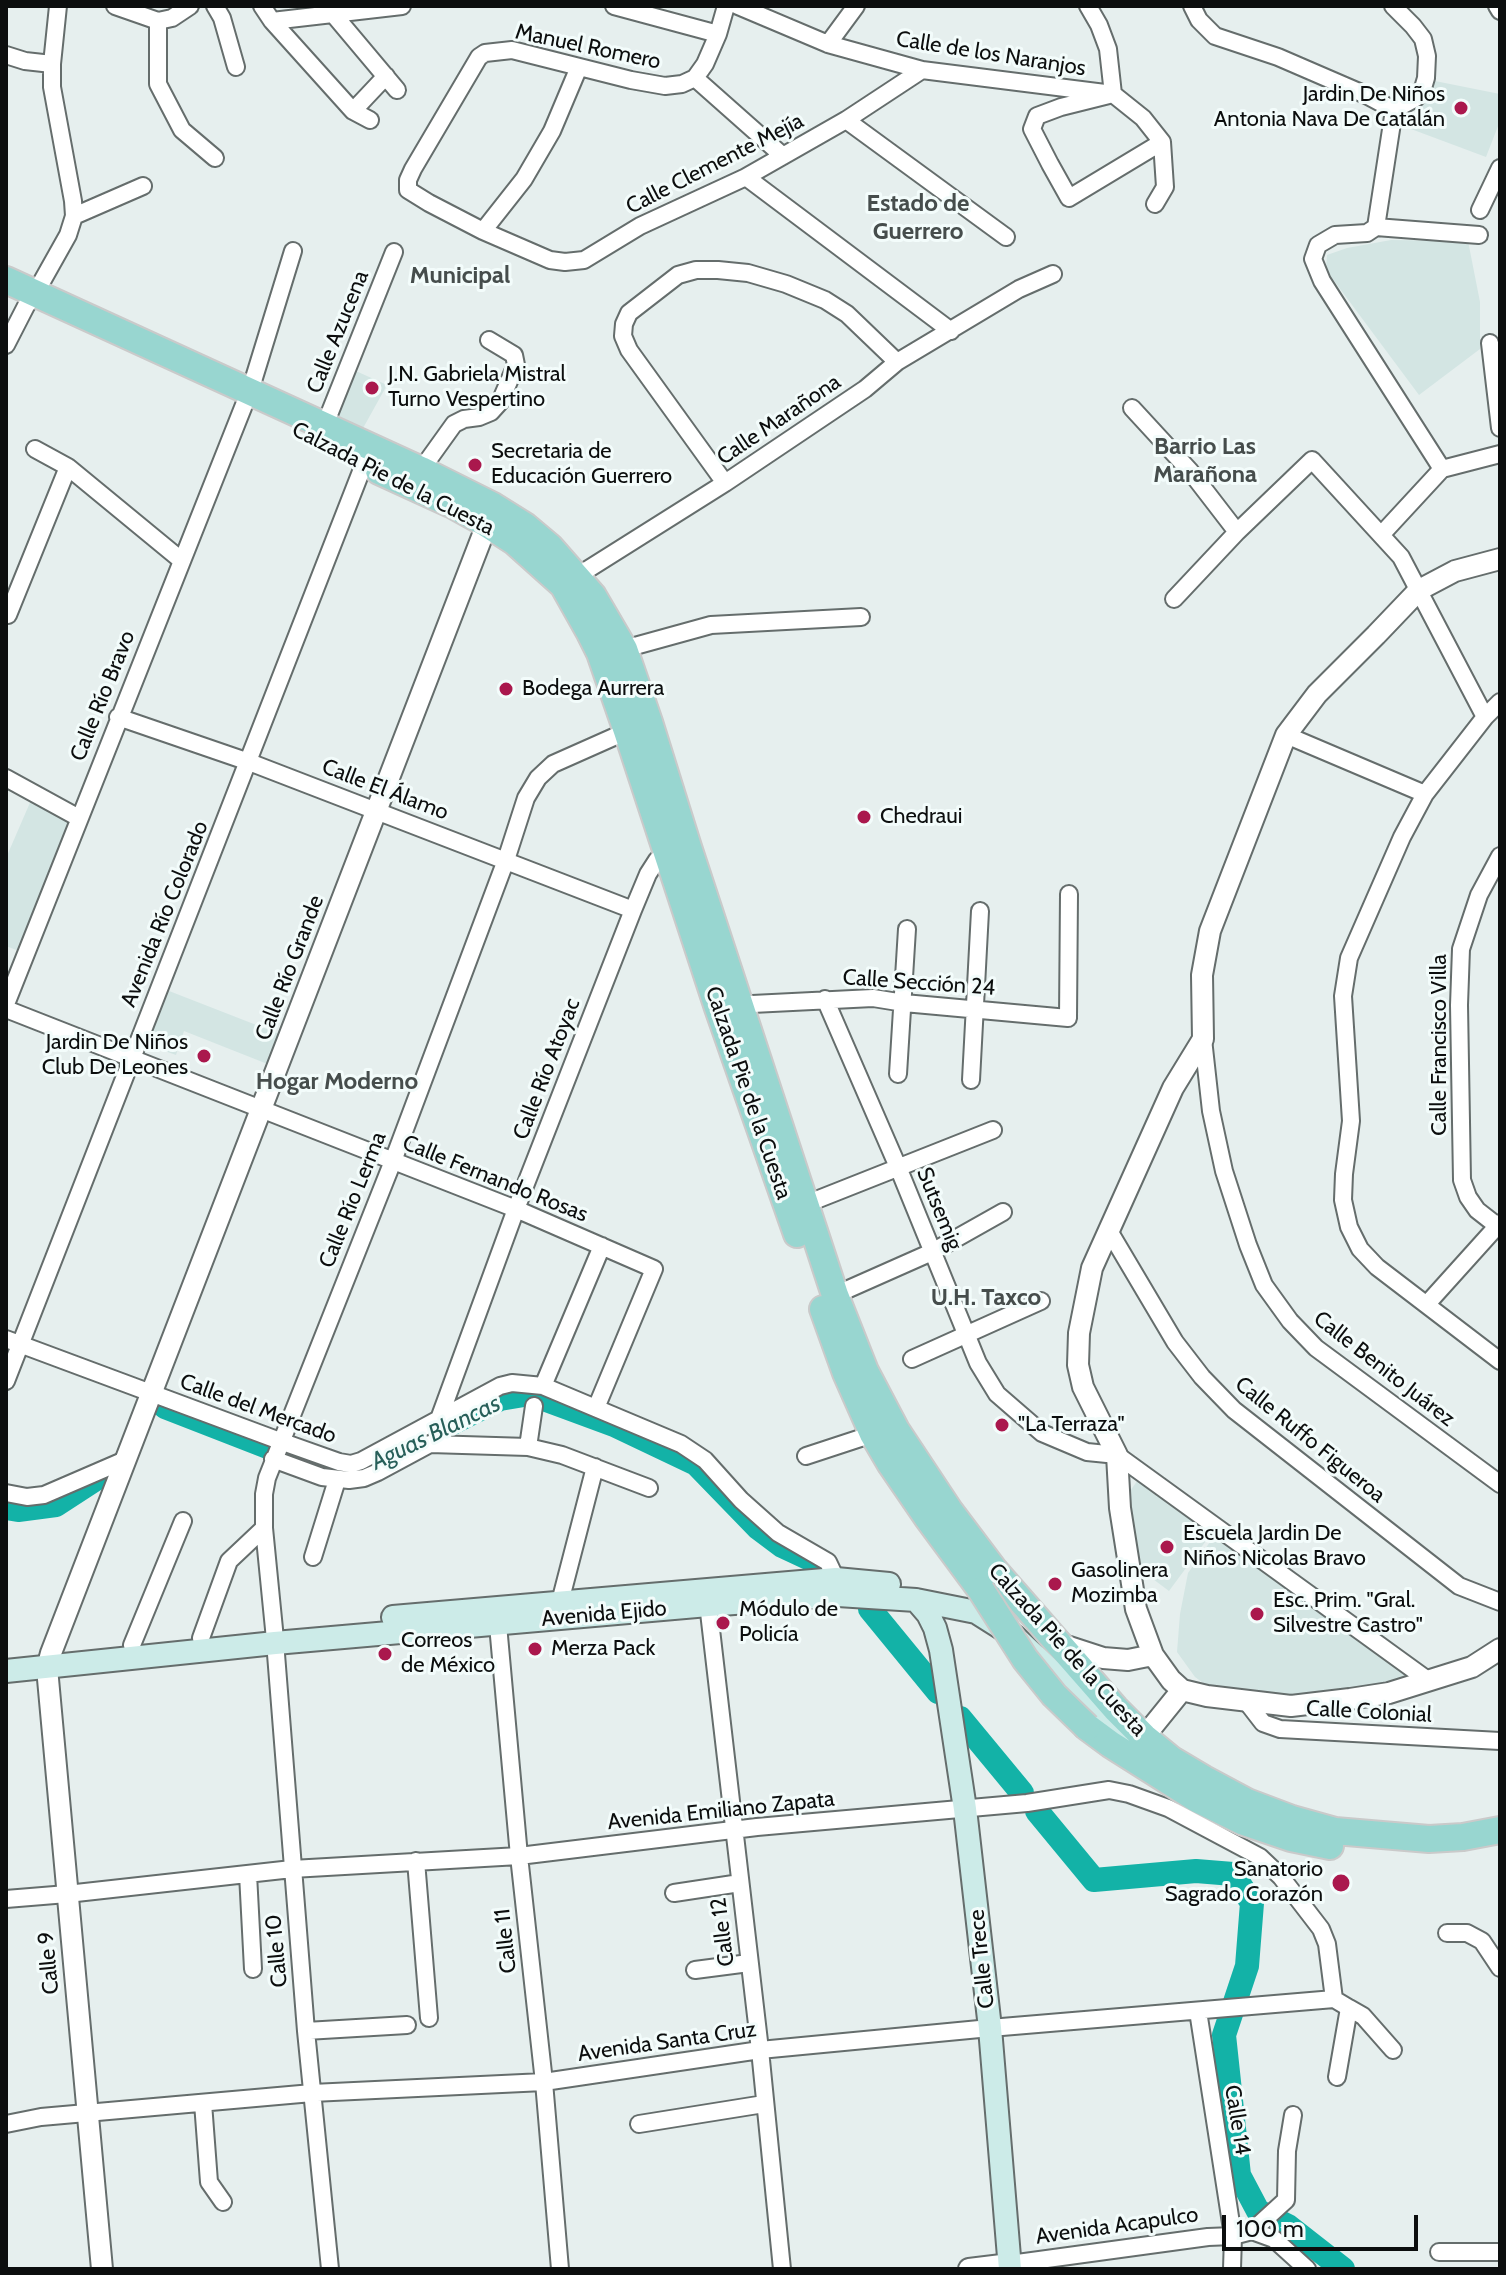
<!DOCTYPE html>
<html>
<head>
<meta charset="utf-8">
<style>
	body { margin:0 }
	#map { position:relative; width:1506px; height:2275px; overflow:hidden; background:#e6efee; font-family:Cabin,sans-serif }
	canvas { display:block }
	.frame { position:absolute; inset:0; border:8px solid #0c0e0e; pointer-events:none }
	.scale { position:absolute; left:1222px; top:2215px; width:196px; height:36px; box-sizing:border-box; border:4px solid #0c0e0e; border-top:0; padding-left:10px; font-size:24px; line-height:28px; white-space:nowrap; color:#0c0e0e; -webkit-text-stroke:6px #f3fcfb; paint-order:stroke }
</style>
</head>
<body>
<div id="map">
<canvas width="1506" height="2275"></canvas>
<div class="frame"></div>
<div class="scale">100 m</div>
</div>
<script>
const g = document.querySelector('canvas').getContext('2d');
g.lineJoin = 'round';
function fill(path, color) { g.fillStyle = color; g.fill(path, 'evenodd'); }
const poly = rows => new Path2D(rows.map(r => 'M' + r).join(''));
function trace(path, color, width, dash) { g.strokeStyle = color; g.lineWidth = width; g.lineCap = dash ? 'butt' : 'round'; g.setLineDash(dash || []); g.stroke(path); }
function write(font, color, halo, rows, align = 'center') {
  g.font = font + ' Cabin,sans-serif'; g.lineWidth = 6; g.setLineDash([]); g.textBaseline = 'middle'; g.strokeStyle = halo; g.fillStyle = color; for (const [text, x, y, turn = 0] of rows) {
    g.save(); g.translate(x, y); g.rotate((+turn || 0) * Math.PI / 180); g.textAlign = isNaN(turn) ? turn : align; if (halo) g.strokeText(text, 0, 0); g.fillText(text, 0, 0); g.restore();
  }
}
fill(poly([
	[1435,81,1500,94,1500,121,1486,157,1411,129],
	[1391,240,1468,241,1480,302,1480,349,1419,395,1326,270,1327,255,1347,248],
	[347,367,387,385,362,430,322,414],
	[32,798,72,818,19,951,6,946,6,858],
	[164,989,282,1035,270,1065,184,1031,176,1055,140,1042],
	[1140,1477,1214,1530,1169,1591,1133,1564,1125,1498],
	[1217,1532,1417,1679,1300,1697,1213,1690,1195,1677,1177,1652,1180,1614,1188,1573]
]), '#d3e5e3');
trace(poly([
	[165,1407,291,1456,342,1472,363,1468,500,1399,530,1394,614,1425,696,1464,758,1528,782,1546,812,1560],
	[6,1508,18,1510,56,1505,96,1479],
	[870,1609,938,1692],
	[960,1718,1022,1793],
	[1037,1811,1094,1880,1196,1871,1233,1874,1252,1903,1247,1966,1224,2035,1239,2175,1258,2211,1288,2226,1343,2269]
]), '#13b2a7', 24);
const minor = poly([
	[115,6,158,21,172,18,190,6],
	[215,6,222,18,236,67],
	[262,6,272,21,353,111,370,120],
	[614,6,718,34],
	[726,6,718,34,705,64,695,78,682,84,665,86,631,80,512,50,485,53,479,57,413,169,408,180,408,190,429,203,483,231,550,260,565,262,584,260,640,226,746,177,846,120,922,70],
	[738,6,828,44,922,70,1113,94,1143,118,1162,142,1165,187,1155,204],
	[1088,6,1099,25,1108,49,1113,94,1061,107,1037,116,1032,129,1050,164,1069,198,1162,142],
	[1192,6,1199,20,1215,36,1278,57,1366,95,1394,110],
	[1393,6,1413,26,1423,39,1427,56,1426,78,1423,88,1416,98,1394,110],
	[1497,6,1500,11],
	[334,15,397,90],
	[158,21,158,84,182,130,215,158],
	[272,21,402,6],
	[828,44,856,6],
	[6,55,25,61,52,64],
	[695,78,783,156],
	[1394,110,1376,227,1367,233,1335,235,1318,245,1313,259,1322,281,1442,469],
	[353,111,386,76],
	[846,120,1006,237],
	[746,177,951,331],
	[1480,210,1500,168],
	[74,216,143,186],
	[1376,227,1479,235],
	[483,231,524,179,552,131,579,67],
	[1490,343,1500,428],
	[6,345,26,306,36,292,68,235,74,216,73,201,52,87,52,64,58,6],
	[250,391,293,251],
	[1132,408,1190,471,1237,532],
	[324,427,394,252],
	[35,449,68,467,181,560],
	[421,470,454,424,464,419,479,417,491,412,500,402,516,365,514,355,489,340],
	[725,483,629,350,623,336,624,324,629,313,678,275,696,270,718,270,748,273,786,284,825,300,847,314,897,362],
	[1381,535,1442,469,1500,454],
	[571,580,725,483,865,389,897,362,1019,289,1053,274],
	[1174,599,1237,532,1312,460,1401,557,1485,717],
	[8,615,68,467],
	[624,649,711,625,861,617],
	[1500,702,1485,717,1425,794,1402,837,1349,958,1343,996,1351,1121,1344,1174,1343,1200,1349,1227,1360,1249,1377,1267,1500,1361],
	[118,717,249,762,633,910],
	[1286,735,1425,794],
	[6,778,79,818],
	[1500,856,1479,895,1461,949,1459,1005,1462,1180,1468,1197,1477,1210,1500,1228],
	[825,999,898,1167,978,1363,997,1394,1042,1433,1087,1452,1117,1455,1429,1681],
	[6,1004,244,405],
	[732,1005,873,998,904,1003,1068,1018,1069,894],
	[6,1009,516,1209,654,1269,596,1408],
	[1203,1039,1211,1111,1224,1171,1248,1245,1264,1285,1290,1321,1316,1348,1500,1484],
	[898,1074,907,929],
	[971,1080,980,911],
	[806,1204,993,1130],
	[1108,1229,1175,1342,1202,1377,1234,1410,1459,1586,1500,1602],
	[835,1295,932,1252,1003,1212],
	[1427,1304,1500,1223],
	[6,1339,280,1441,339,1462,351,1464,361,1461,500,1386,512,1383,543,1386,681,1444,705,1460,741,1500,778,1533,828,1562,836,1579,837,1590],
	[912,1359,1041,1301],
	[6,1381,364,464],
	[543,1386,602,1246],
	[439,1419,516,1209,633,910,648,874,657,860,674,852],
	[528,1447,534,1406],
	[806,1456,873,1434],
	[273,1459,322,1477,349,1480,364,1478,378,1472,430,1444,528,1447,562,1455,649,1488],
	[6,1493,27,1497,44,1495,125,1460],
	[313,1557,337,1480],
	[707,1595,760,2050,782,2269],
	[560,1613,560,1602,595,1467],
	[497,1614,519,1856,544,2082,560,2269],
	[201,1638,229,1561,264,1528],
	[132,1645,183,1521],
	[1246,1701,1263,1723,1280,1729,1500,1741],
	[416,1861,429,2018],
	[248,1874,253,1969],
	[674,1893,740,1883],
	[6,1899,67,1894,292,1869,519,1856,757,1827,1027,1803,1109,1790,1129,1794,1168,1808,1260,1857,1281,1877,1321,1929,1327,1944,1334,1999],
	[1447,1933,1467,1933,1482,1941,1500,1968],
	[695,1970,749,1963],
	[1334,1999,1349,2008,1337,2077],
	[1349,2008,1363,2016,1393,2050],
	[1198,2011,1233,2236,1232,2269],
	[306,2031,407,2025],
	[203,2103,209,2182,223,2202],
	[6,2124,41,2117,312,2093,544,2082,760,2050,990,2028,1334,1999],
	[639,2124,764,2104],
	[1252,2231,1286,2200,1287,2151,1293,2115],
	[1439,2252,1500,2252],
	[1010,2264,1208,2237,1233,2236,1252,2231,1274,2239,1307,2269],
	[330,2269,306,2031,274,1629,264,1528,264,1494,267,1478,393,1161,506,860,526,798,538,778,553,764,634,728]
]);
const tertiary = poly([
	[1500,559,1455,571,1419,590,1376,635,1317,694,1286,735,1210,931,1202,975,1203,1039,1173,1088,1092,1268,1079,1333,1078,1365,1083,1387,1117,1455,1120,1508,1136,1609,1153,1655,1171,1680,1182,1690,1207,1696,1291,1706,1350,1699,1389,1693,1472,1667,1500,1649],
	[1060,1644,1103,1658,1128,1660,1153,1655],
	[1144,1737,1182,1690],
	[102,2269,47,1668,51,1653,487,524],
	[969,2269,1010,2264]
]);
const secondary = poly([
	[916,1600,928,1614,935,1628,941,1650,965,1809,990,2028,1010,2269],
	[393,1617,836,1579,889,1584],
	[6,1671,275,1643,708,1605,838,1595,916,1600,976,1612,1014,1636,1119,1735,1135,1756]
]);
const primary = poly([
	[6,280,421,470,493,506,525,526,550,547,593,596,624,649,649,722,688,847,835,1295,865,1371,896,1430,949,1510,995,1571,1115,1708,1144,1737,1172,1760,1204,1779,1247,1802,1292,1819,1335,1831,1429,1839,1463,1837,1500,1830],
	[379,471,451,504,487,524,515,542,563,585,590,633,600,653,627,731,718,1008,797,1234],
	[823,1309,846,1373,873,1434,890,1463,927,1517,981,1590],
	[1087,1727,1110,1744,1197,1799,1244,1822,1291,1838,1330,1846]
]);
trace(minor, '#656d6c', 20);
trace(tertiary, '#656d6c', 24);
trace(secondary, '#656d6c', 26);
trace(primary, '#cacaca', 30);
trace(minor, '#fff', 16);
trace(tertiary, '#fff', 20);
trace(secondary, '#ccebe8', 22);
trace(primary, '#98d6d0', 26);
const primaryBridge = poly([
	[981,1590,1025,1659,1054,1695,1087,1727]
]);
trace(primaryBridge, '#cacaca', 30, []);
trace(primaryBridge, '#98d6d0', 26);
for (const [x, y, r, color] of [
	[1461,108,8,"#aa184d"],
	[372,388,8,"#aa184d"],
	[475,465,8,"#aa184d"],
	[506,689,8,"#aa184d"],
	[864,817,8,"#aa184d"],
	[204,1056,8,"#aa184d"],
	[1002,1425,8,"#aa184d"],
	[1167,1547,8,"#aa184d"],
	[1055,1584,8,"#aa184d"],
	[1257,1614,8,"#aa184d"],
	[723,1623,8,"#aa184d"],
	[535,1649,8,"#aa184d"],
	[385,1654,8,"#aa184d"],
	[1341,1883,10,"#aa184d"]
]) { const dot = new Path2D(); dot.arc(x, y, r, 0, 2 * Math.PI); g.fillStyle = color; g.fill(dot); trace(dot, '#f3fcfb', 3); }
write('22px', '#0c0e0e', '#f3fcfb', [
	["Manuel Romero",588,47,12],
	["Calle de los Naranjos",991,54,9],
	["Calle Clemente Mejía",715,164,-27],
	["Calle Azucena",338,332,-68],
	["Calle Marañona",779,420,-34],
	["Calzada Pie de la Cuesta",393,479,27],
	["Calle Río Bravo",103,696,-68],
	["Calle El Álamo",385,790,21],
	["Avenida Río Colorado",165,914,-68],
	["Calle Río Grande",290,968,-69],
	["Calle Sección 24",919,983,4],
	["Calle Francisco Villa",1440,1045,-90],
	["Calle Río Atoyac",547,1069,-69],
	["Calzada Pie de la Cuesta",748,1093,71],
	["Calle Fernando Rosas",495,1179,22],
	["Calle Río Lerma",353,1200,-68],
	["Sutsemig",939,1209,68],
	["Calle Benito Juárez",1384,1369,38],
	["Calle del Mercado",258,1409,20],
	["Calle Ruffo Figueroa",1310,1440,39],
	["Avenida Ejido",604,1614,-5],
	["Calzada Pie de la Cuesta",1067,1650,48],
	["Calle Colonial",1369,1712,3],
	["Avenida Emiliano Zapata",721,1811,-6],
	["Calle 12",723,1932,-97],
	["Calle 11",506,1941,-96],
	["Calle 10",277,1951,-95],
	["Calle Trece",982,1959,-96],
	["Calle 9",49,1963,-95],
	["Avenida Santa Cruz",667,2042,-8],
	["Calle 14",1237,2120,81],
	["Avenida Acapulco",1117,2226,-8]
]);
write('22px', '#0c0e0e', '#f3fcfb', [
	["Jardin De Niños",1445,95,"right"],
	["Antonia Nava De Catalán",1445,120,"right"],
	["J.N. Gabriela Mistral",388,375],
	["Turno Vespertino",388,400],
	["Secretaria de",491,452],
	["Educación Guerrero",491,477],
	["Bodega Aurrera",522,689],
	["Chedraui",880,817],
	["Jardin De Niños",188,1043,"right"],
	["Club De Leones",188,1068,"right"],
	["\"La Terraza\"",1018,1425],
	["Escuela Jardin De",1183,1534],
	["Niños Nicolas Bravo",1183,1559],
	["Gasolinera",1071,1571],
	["Mozimba",1071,1596],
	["Esc. Prim. \"Gral.",1273,1601],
	["Silvestre Castro\"",1273,1626],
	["Módulo de",739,1610],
	["Policía",739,1635],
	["Correos",401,1641],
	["de México",401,1666],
	["Merza Pack",551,1649],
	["Sanatorio",1323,1870,"right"],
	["Sagrado Corazón",1323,1895,"right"]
], 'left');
write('bold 24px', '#464d4c', '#f3fcfb', [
	["Estado de",918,204],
	["Guerrero",918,232],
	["Municipal",460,276],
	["Barrio Las",1205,447],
	["Marañona",1205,475],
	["Hogar Moderno",337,1082],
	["U.H. Taxco",986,1298]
]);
write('italic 24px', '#275f59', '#f3fcfb', [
	["Aguas Blancas",436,1433,-26]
]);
</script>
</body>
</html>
